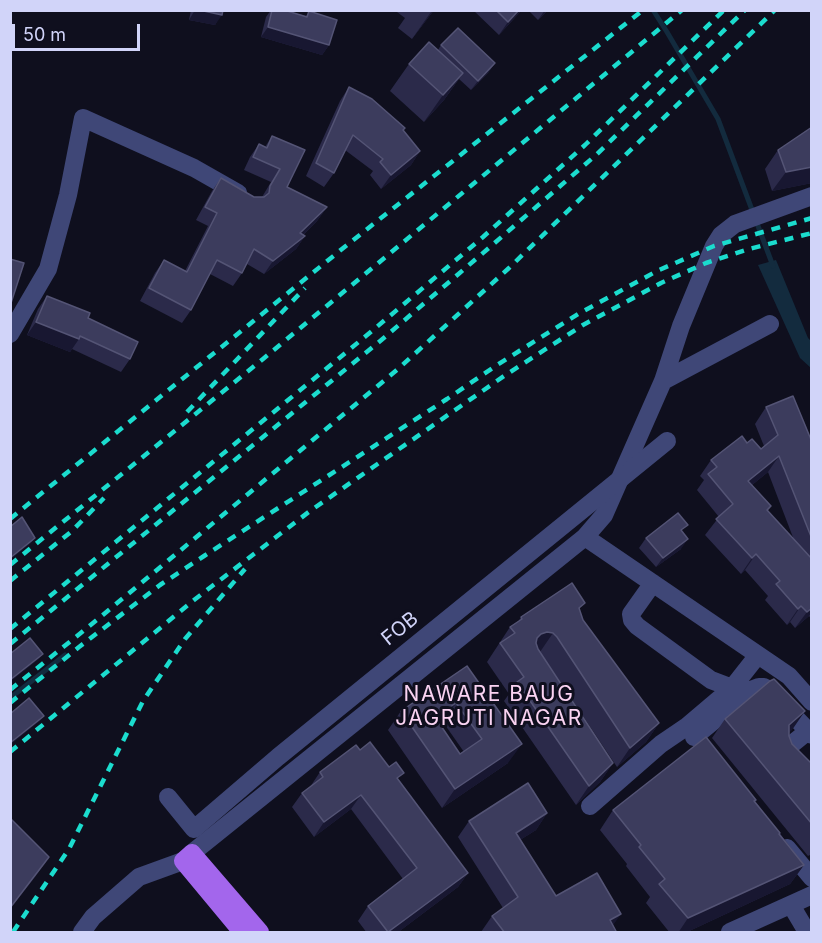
<!DOCTYPE html>
<html>
<head>
<meta charset="utf-8">
<style>
	body { margin:0 }
	#map { position:relative; width:822px; height:943px; overflow:hidden; background:#0f0f1e; font-family:Inter,sans-serif }
	canvas { display:block }
	.frame { position:absolute; inset:0; border:12px solid #d1d4f9; pointer-events:none }
	.scale { position:absolute; left:12px; top:24px; width:128px; height:27px; box-sizing:border-box; border:3px solid #d1d4f9; border-top:0; padding-left:8px; font-size:18px; line-height:21px; white-space:nowrap; color:#d1d4f9; -webkit-text-stroke:4px #0f0f1e; paint-order:stroke }
</style>
</head>
<body>
<div id="map">
<canvas width="822" height="943"></canvas>
<div class="frame"></div>
<div class="scale">50 m</div>
</div>
<script>
const g = document.querySelector('canvas').getContext('2d');
g.lineJoin = 'round';
function fill(path, color) { g.fillStyle = color; g.fill(path, 'evenodd'); }
const poly = rows => new Path2D(rows.map(r => 'M' + r).join(''));
function trace(path, color, width, dash) { g.strokeStyle = color; g.lineWidth = width; g.lineCap = dash ? 'butt' : 'round'; g.setLineDash(dash || []); g.stroke(path); }
function write(font, color, halo, rows, align = 'center') {
  g.font = font + ' Inter,sans-serif'; g.lineWidth = 6; g.setLineDash([]); g.textBaseline = 'middle'; g.strokeStyle = halo; g.fillStyle = color; for (const [text, x, y, turn = 0] of rows) {
    g.save(); g.translate(x, y); g.rotate((+turn || 0) * Math.PI / 180); g.textAlign = isNaN(turn) ? turn : align; if (halo) g.strokeText(text, 0, 0); g.fillText(text, 0, 0); g.restore();
  }
}
fill(poly([
	[776,260,808,338,811,341,811,368,800,358,758,265]
]), '#132b3e');
trace(poly([
	[653,10,667,32,718,119,773,266],
	[10,698,65,655]
]), '#132b3e', 5);
trace(poly([
	[10,334,48,269,68,195,83,118,194,168,238,193],
	[663,381,770,324],
	[585,537,789,676,812,702],
	[653,583,631,614,632,620,637,626,711,680,732,688],
	[808,731,786,749,786,752,787,755,812,781],
	[694,737,751,690,759,687,764,687,772,693,812,735],
	[590,806,661,744,686,727,732,688,758,655],
	[787,848,812,878],
	[192,853,585,537,604,515,663,381,681,326,714,246,721,235,735,224,812,196],
	[791,905,807,932],
	[82,932,93,917,139,877,183,861],
	[730,932,812,895]
]), '#3f4777', 18);
trace(poly([
	[242,932,183,861,192,853,260,932]
]), '#a366ec', 18);
trace(poly([
	[187,412,305,288],
	[10,519,342,249,643,10],
	[10,565,263,359,682,10],
	[10,581,72,531,104,498],
	[10,629,372,331,483,237,585,145,724,10],
	[10,644,379,342,490,247,596,155,745,10],
	[10,690,98,619,398,369,509,268,775,10],
	[10,703,79,647,160,585,204,556,447,399,497,365,578,314,657,271,714,246,812,218],
	[10,752,194,600,310,511,504,376,583,325,661,283,706,263,749,249,812,233],
	[13,932,69,849,143,701,185,639,245,569]
]), '#1bdcce', 4.5, [9, 8]);
trace(poly([
	[168,797,194,829,278,757,667,441]
]), '#3f4777', 18);
fill(poly([
	[191,10,223,10,215,25,189,20],
	[271,10,284,10,306,16,309,11,329,45,322,55,261,37,266,17],
	[398,10,434,10,412,39,398,28,405,18,397,12],
	[473,10,522,10,499,35],
	[528,10,548,10,538,20],
	[441,45,495,63,488,73,471,90,459,79,444,100,424,122,390,91,409,64,438,50],
	[349,87,403,130,420,151,411,165,381,189,370,175,373,171,345,150,334,173,324,187,306,176,340,101],
	[272,136,287,187,327,207,317,221,303,235,305,236,296,249,264,274,247,264,242,273,233,286,210,274,191,310,182,323,140,301,155,273,164,260,185,271,208,226,196,220,212,191,221,178,254,197,262,197,271,182,244,170,250,157,259,144,265,147],
	[778,150,812,183,772,191,765,169],
	[47,296,88,318,130,359,121,372,72,349,70,352,27,335,38,309],
	[766,407,812,442,812,616,810,617,809,616,795,628,790,622,787,625,765,600,768,596,745,570,741,574,705,535,719,517,697,490,704,480,700,476,711,460,747,443,761,449,764,446,755,424],
	[768,472,794,540,768,511,771,506,752,485],
	[646,538,681,549,656,567,639,548],
	[580,611,583,620,659,723,646,742,617,767,541,653,613,763,600,782,576,805,504,701,509,694,487,662,510,627,518,622,521,617],
	[467,666,508,763,442,808,388,730,401,711],
	[443,722,464,752,460,754,440,724],
	[805,711,789,732,789,736,792,744,812,764,812,854,808,856,712,738,725,719],
	[360,750,399,780,468,873,458,887,397,933,367,933,358,921,368,906,403,879,351,809,314,837,292,807,302,793,310,787,320,772],
	[756,800,755,801,804,865,790,884,685,933,670,933,646,903,650,897,626,866,627,864,600,830,613,810],
	[547,813,536,830,520,840,556,896,613,925,617,933,481,932,492,916,503,908,458,837,469,821]
]), '#2b2a4a');
fill(poly([
	[195,10,199,10,222,15,215,25,189,20],
	[432,10,434,10,412,39,431,12],
	[519,10,522,10,499,35,508,22],
	[545,10,548,10,538,20],
	[268,27,329,45,322,55,261,37],
	[495,63,488,73,471,90,478,81],
	[463,73,444,100,424,122,443,95],
	[420,151,411,165,381,189,391,175],
	[812,167,812,183,772,191,786,172],
	[327,207,317,221,291,246,300,233],
	[305,236,296,249,264,274,273,261],
	[36,322,79,339,70,352,27,335],
	[779,456,768,472,737,497,748,481],
	[35,538,31,543,10,560,10,558],
	[688,539,681,549,656,567,663,558],
	[756,554,745,570,741,574,752,558],
	[801,606,790,622,787,625,798,609],
	[812,608,812,612,809,616,795,628,807,612],
	[547,632,553,633,540,652,527,653,541,634],
	[43,654,39,659,10,682,10,680],
	[456,703,443,722,422,736,435,717],
	[805,711,792,730,776,744,789,725],
	[44,716,40,721,10,745,10,743],
	[659,723,646,742,617,767,630,748],
	[522,744,508,763,442,808,455,789],
	[613,763,600,782,576,805,589,786],
	[361,795,351,809,314,837,324,822],
	[547,813,536,830,504,850,516,833],
	[49,857,36,876,10,909,10,908],
	[804,865,790,884,685,933,678,933,688,918],
	[468,873,458,887,397,933,388,933],
	[621,914,609,931,610,920]
]), '#181731');
const building = poly([
	[199,10,223,10,222,15,199,10],
	[272,10,284,10,307,17,309,11,337,20,329,45,268,27,272,10],
	[496,10,519,10,508,22,496,10],
	[458,28,495,63,478,81,441,45,458,28],
	[429,42,463,73,443,95,409,64,429,42],
	[349,87,372,99,405,128,403,130,420,151,391,175,380,162,383,159,353,135,334,173,316,163,349,87],
	[812,127,812,167,786,172,778,150,812,127],
	[272,136,305,150,287,187,327,207,300,233,305,236,273,261,254,249,242,273,217,260,191,310,149,288,164,260,187,272,217,213,205,207,221,178,254,197,264,197,269,193,270,186,280,169,253,157,259,144,267,148,272,136],
	[10,259,24,263,11,303,10,303,10,259],
	[47,296,90,313,88,318,138,342,130,359,80,336,79,339,36,322,47,296],
	[793,396,812,442,812,539,779,456,748,481,771,506,767,510,812,559,812,608,807,612,801,606,798,609,776,584,780,581,756,554,752,558,716,519,733,504,708,474,717,467,711,460,742,436,747,443,752,439,761,449,778,435,766,407,793,396],
	[678,513,688,525,681,530,688,539,663,558,646,538,678,513],
	[22,517,35,538,10,558,10,527,22,517],
	[572,583,585,603,579,608,583,620,659,723,630,748,557,637,553,633,547,632,541,634,537,638,536,643,538,649,613,763,589,786,517,682,524,677,500,643,515,633,510,627,522,619,521,617,572,583],
	[30,638,43,654,10,680,10,654,30,638],
	[467,666,522,744,455,789,401,711,467,666],
	[456,703,482,739,460,754,435,717,456,703],
	[774,679,805,711,789,725,789,736,792,744,812,764,812,824,725,719,770,681,774,679],
	[29,698,44,716,10,743,10,714,29,698],
	[706,737,756,800,754,801,780,833,779,834,804,865,688,918,659,884,665,879,639,847,641,845,613,810,706,737],
	[370,742,389,767,396,762,404,773,397,778,468,873,388,932,368,906,417,868,361,795,324,822,302,793,323,777,320,772,356,745,360,750,370,742],
	[528,783,547,813,516,833,556,896,597,873,621,914,610,920,617,933,505,933,492,916,518,897,469,821,528,783],
	[10,818,49,857,10,908,10,818]
]);
fill(building, '#3c3c5d');
trace(building, '#545475', 1.5);
write('20px', '#d1d4f9', '#0f0f1e', [
	["FOB",400,629,-39]
]);
g.letterSpacing = '1.5px';
write('21px', '#fad3f2', '#0f0f1e', [
	["NAWARE BAUG",489,695],
	["JAGRUTI NAGAR",489,719]
]);
g.letterSpacing = '0px';
</script>
</body>
</html>
